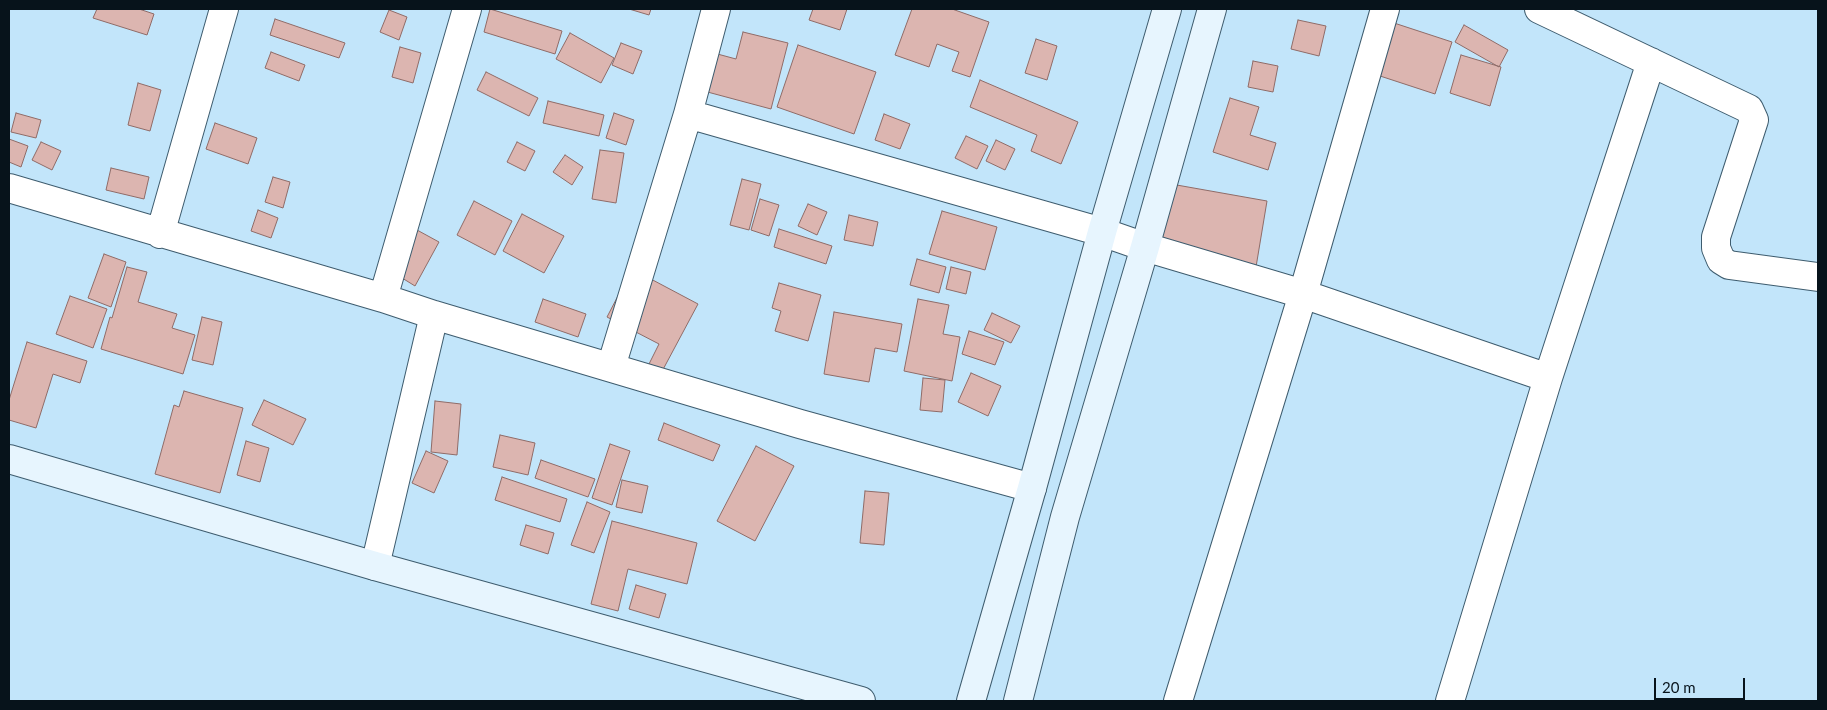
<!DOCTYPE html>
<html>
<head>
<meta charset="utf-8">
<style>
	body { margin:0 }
	#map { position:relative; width:1827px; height:710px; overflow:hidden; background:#c2e5fa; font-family:Lato,sans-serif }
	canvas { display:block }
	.frame { position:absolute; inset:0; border:10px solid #07131b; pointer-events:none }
	.scale { position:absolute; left:1654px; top:678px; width:91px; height:22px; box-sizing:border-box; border:2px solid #07131b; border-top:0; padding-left:6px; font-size:15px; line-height:18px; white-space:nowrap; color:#07131b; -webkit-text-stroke:4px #c2e5fa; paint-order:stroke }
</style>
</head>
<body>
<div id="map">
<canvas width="1827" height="710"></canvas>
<div class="frame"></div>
<div class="scale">20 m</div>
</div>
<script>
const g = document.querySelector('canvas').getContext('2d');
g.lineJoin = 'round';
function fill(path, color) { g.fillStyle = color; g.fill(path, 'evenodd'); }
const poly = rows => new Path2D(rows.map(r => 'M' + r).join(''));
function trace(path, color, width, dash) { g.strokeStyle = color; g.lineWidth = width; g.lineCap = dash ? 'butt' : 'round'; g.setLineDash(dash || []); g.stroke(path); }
const building = poly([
	[97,9,139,9,154,14,147,35,93,18,97,9],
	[490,9,562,31,555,54,484,32,490,9],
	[629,9,651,9,649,15,629,9],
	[813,9,847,9,840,30,809,20,813,9],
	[912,9,952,9,989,22,970,77,952,71,959,52,937,44,929,67,895,55,912,9],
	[389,10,407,17,399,40,380,32,389,10],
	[275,19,345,43,339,58,270,35,275,19],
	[1298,20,1326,26,1319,56,1291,49,1298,20],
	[1391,22,1452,42,1435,94,1374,74,1391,22],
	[1464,25,1508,50,1499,67,1455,42,1464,25],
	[743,32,788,43,771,109,700,90,710,52,736,59,743,32],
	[570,33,614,58,601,83,556,59,570,33],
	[1036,39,1057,46,1047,80,1025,73,1036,39],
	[621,43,642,51,633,74,612,65,621,43],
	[798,45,876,72,854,134,777,107,798,45],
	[400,47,421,53,413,83,392,77,400,47],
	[271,52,305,65,299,81,265,68,271,52],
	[1461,55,1501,67,1490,106,1450,93,1461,55],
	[1253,61,1278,66,1273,92,1248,87,1253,61],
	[486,72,538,98,529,116,477,90,486,72],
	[980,80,1078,122,1061,164,1031,151,1037,135,970,107,980,80],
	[138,83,161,90,150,131,128,125,138,83],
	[1230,98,1259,107,1250,135,1276,143,1268,170,1213,152,1230,98],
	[548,101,604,115,599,136,543,123,548,101],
	[16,113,41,120,36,138,11,132,16,113],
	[614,113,634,120,626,145,606,138,614,113],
	[884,114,910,124,900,149,875,140,884,114],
	[215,123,257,138,248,164,206,149,215,123],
	[966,136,988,146,977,169,955,158,966,136],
	[9,139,28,146,21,167,9,162,9,139],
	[996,140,1015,149,1005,170,986,161,996,140],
	[41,142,61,151,52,170,32,160,41,142],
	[517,142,535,151,525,171,507,162,517,142],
	[600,150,624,153,616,203,592,199,600,150],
	[565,155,583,167,572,185,553,172,565,155],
	[111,168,149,177,144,199,106,190,111,168],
	[273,177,290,182,283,208,265,202,273,177],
	[742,179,761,184,749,230,730,225,742,179],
	[1171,184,1267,201,1255,273,1158,256,1171,184],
	[760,199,779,205,769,236,751,230,760,199],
	[474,201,512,221,495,255,457,235,474,201],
	[808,204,827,212,817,235,798,226,808,204],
	[258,210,278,218,271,238,251,231,258,210],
	[942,211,997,227,985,270,929,254,942,211],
	[522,214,564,236,544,273,503,251,522,214],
	[849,215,878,222,873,246,844,240,849,215],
	[779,229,832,246,826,264,774,247,779,229],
	[417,230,439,242,415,286,394,273,417,230],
	[104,254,126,262,111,307,88,298,104,254],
	[917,259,946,267,939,293,910,285,917,259],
	[127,267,147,272,138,302,177,314,172,328,195,335,183,374,101,349,110,317,112,318,127,267],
	[951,267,971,272,966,294,946,289,951,267],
	[632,269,698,304,659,377,646,370,659,344,607,317,632,269],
	[779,283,821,295,808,341,775,331,781,311,772,308,779,283],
	[70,296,107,309,93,348,56,334,70,296],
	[543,299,586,314,578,337,535,322,543,299],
	[918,299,949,305,943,334,960,337,952,381,904,371,918,299],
	[834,312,902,324,897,352,875,348,869,382,824,374,834,312],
	[992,313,1020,326,1011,343,984,330,992,313],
	[202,317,222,322,213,365,192,360,202,317],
	[969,331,1004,342,995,365,962,354,969,331],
	[27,342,87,361,80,383,53,374,36,428,9,420,9,400,27,342],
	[971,373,1001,386,988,416,958,402,971,373],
	[923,378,945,380,942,412,920,410,923,378],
	[184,391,243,408,220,493,155,474,174,405,179,407,184,391],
	[264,400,306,419,293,445,252,425,264,400],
	[435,401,461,404,457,455,431,452,435,401],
	[664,423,720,445,713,461,658,440,664,423],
	[500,435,535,443,528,475,493,467,500,435],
	[246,441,269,448,260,482,237,475,246,441],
	[610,444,630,451,612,505,592,498,610,444],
	[756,446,794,466,755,541,717,521,756,446],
	[426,451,448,461,434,493,412,483,426,451],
	[541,460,595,479,588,497,535,478,541,460],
	[502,477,567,499,560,522,495,500,502,477],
	[622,480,648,486,642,513,616,507,622,480],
	[865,491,889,493,884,545,860,543,865,491],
	[587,502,610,512,594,553,571,545,587,502],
	[612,521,697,543,687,584,628,569,618,611,591,604,612,521],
	[526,525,554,533,548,554,520,545,526,525],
	[636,585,666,594,659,618,629,609,636,585]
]);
fill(building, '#dcb5b0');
trace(building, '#8f6b67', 1);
const street = poly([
	[1539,9,1749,109,1754,120,1716,237,1716,248,1721,260,1729,265,1818,277],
	[688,114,1102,232,1145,247,1303,294,1548,378],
	[9,188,383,298,434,315,800,424,1032,488],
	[160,234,224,9],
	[383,298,467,9],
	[611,367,688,114,716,9],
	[375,566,434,315],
	[1178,701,1303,294,1385,9],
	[1450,701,1548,378,1651,62]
]);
const secondary = poly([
	[9,459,375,566,861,701],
	[971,701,1032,488,1102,232,1167,9],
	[1018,701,1065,517,1145,247,1212,9]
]);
trace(street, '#3e5c6e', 30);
trace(secondary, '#3e5c6e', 30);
trace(street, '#fff', 28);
trace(secondary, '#e7f5fe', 28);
</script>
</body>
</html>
